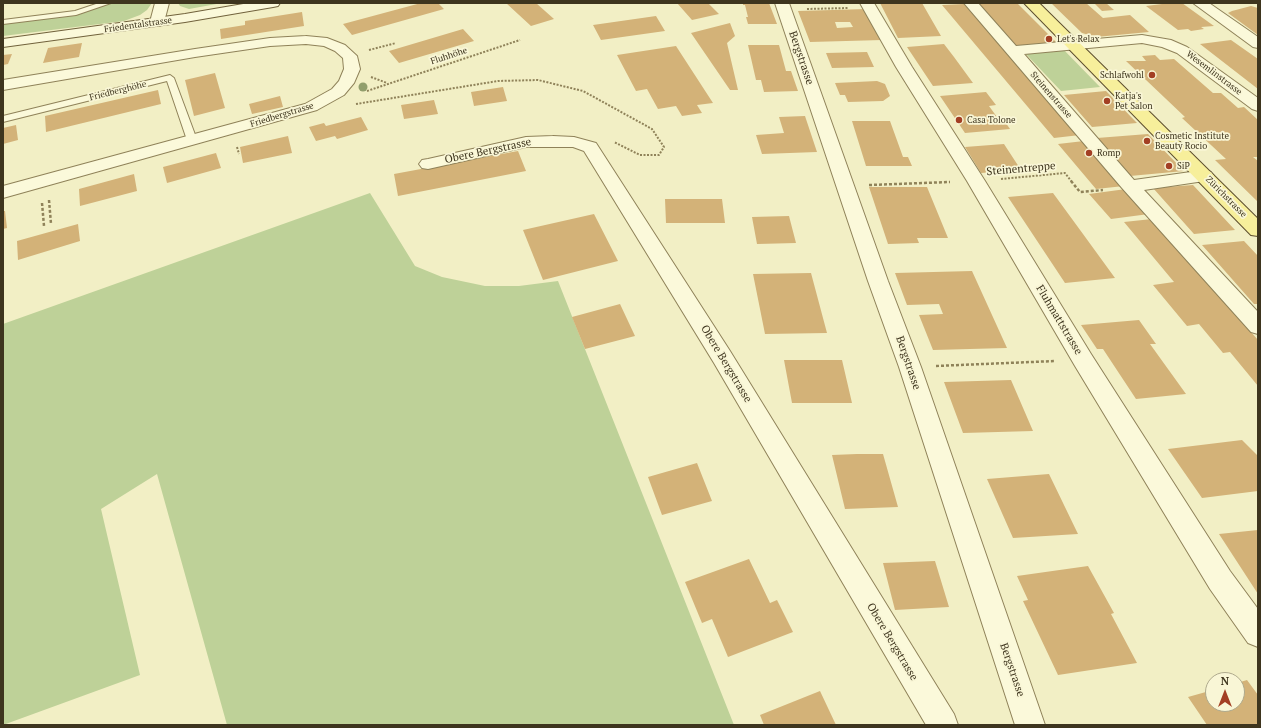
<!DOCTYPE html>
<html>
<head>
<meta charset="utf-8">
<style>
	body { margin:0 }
	#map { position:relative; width:1261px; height:728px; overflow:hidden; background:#f2efc5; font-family:"PT Serif",serif }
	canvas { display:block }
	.frame { position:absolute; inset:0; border:4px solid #3e351e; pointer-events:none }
	.north { position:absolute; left:1205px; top:672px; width:40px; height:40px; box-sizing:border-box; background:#f9f6d6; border:1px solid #aea98c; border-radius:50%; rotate:0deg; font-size:11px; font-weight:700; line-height:16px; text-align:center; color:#3e351e }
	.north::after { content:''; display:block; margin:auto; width:14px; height:18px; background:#a33f24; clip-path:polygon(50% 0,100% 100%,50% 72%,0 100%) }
</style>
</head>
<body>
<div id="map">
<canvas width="1261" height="728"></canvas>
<div class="frame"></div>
<div class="north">N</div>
</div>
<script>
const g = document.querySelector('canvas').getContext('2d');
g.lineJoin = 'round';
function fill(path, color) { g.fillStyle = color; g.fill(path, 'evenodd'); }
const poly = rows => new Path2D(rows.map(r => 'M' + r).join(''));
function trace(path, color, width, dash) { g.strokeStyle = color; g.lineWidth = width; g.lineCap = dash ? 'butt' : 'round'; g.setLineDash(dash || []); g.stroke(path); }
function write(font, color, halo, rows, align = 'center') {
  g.font = font + ' "PT Serif",serif'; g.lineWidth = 3.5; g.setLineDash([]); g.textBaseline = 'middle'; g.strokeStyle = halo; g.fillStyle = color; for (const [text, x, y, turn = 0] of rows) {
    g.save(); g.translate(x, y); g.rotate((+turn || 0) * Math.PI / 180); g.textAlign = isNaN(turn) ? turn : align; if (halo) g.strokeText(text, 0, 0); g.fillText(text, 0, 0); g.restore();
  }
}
fill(poly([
	[112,3,152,3,147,10,140,15,124,21,3,36,3,23,79,13],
	[178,3,222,3,189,9,180,6],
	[1063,49,1100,87,1061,91,1025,53],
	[370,193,415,266,442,277,485,286,519,286,558,281,734,725,227,725,157,474,101,509,140,675,3,725,3,324]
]), '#bed198');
fill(poly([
	[421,3,438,3,444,9,352,35,343,24],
	[506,3,536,3,554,19,531,26],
	[677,3,708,3,719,14,692,20],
	[743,3,769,3,777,24,748,24,746,17,748,17,745,5,743,5],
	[880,3,922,3,941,36,898,38],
	[974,3,1017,3,1056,42,1014,46],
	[1051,3,1086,3,1103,18,1130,15,1149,32,1096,37,1082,33],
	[1094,3,1106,3,1114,10,1102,11],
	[1170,3,1182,3,1214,26,1201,27,1204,29,1191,31,1188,29,1178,30,1146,6],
	[964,4,1080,135,1054,138,942,5],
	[1251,6,1258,8,1258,35,1228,13,1232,11],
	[867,9,882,40,810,42,798,11],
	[835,22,850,22,853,27,837,28],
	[302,12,304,26,221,39,220,29,245,25,245,21],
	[656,16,665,31,601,40,593,25],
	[730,23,735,36,727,43,738,90,730,90,691,33],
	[463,29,474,41,399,63,389,51],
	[1231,40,1258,59,1258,89,1200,44],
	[82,43,79,57,43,63,48,48],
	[944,44,954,57,973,83,933,86,907,47],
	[748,45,779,45,786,71,791,71,798,91,764,92,761,80,756,80],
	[676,46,713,103,697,105,702,113,682,116,676,106,658,109,647,89,636,91,617,55],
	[867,52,874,67,832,68,826,53],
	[12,54,8,64,3,65,3,55],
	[1155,55,1160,60,1174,59,1213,93,1221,93,1238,108,1244,107,1258,120,1258,157,1253,157,1258,161,1258,202,1215,160,1226,159,1182,118,1185,117,1126,61,1146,61,1142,56],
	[215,73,225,108,194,116,185,80],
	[877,81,885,84,890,96,883,101,848,102,845,95,840,95,835,83],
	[503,87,507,101,474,106,471,92],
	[158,90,161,104,46,132,45,116],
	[1106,91,1137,123,1092,127,1064,95],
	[986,92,996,105,989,106,997,117,1001,116,1010,129,965,133,940,96],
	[280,96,283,107,252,114,249,104],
	[434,100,438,114,404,119,401,105],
	[805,116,817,152,762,154,756,135,784,133,779,117],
	[361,117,368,130,337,139,335,136,316,141,309,127,324,123,326,126],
	[852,121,890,121,903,157,908,157,912,166,866,166],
	[16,125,18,140,3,144,3,128],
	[1148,134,1184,171,1130,176,1097,138],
	[288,136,292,153,243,163,240,147],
	[1084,141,1124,186,1096,189,1058,144],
	[1004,144,1021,170,981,173,965,147],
	[518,151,526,171,398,196,394,174],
	[216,153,221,168,167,183,163,167],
	[134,174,137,191,80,206,79,189],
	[1193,185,1235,230,1194,234,1153,188],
	[869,187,927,187,948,238,917,238,919,243,888,244],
	[1126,189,1149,214,1111,219,1089,194],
	[1053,193,1083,234,1115,278,1065,283,1008,197],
	[665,199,722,199,725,223,666,223],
	[3,211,5,211,7,228,3,229],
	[594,214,618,261,543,280,523,230],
	[789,216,796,243,757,244,752,217],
	[1152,219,1258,340,1258,386,1230,352,1223,353,1199,324,1187,326,1153,285,1174,282,1124,222],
	[78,224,80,241,18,260,17,241],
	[1244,241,1258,256,1258,304,1254,304,1202,245],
	[972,271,1007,348,933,350,919,315,943,314,939,304,907,305,895,273],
	[811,273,827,333,765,334,753,274],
	[620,304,635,336,585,349,572,317],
	[1139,320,1156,344,1150,344,1186,394,1136,399,1103,349,1097,349,1081,325],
	[784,360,842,360,852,403,792,403],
	[1011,380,1033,431,963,433,944,382],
	[1242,440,1258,456,1258,491,1202,498,1168,449],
	[857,454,883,454,898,507,845,509,832,455],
	[697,463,712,501,662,515,648,477],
	[1049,474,1078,534,1013,538,987,479],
	[1258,530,1258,594,1219,534],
	[749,559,770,603,777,600,793,632,728,657,712,619,702,623,685,582],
	[935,561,949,607,895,610,883,563],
	[1088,566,1114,613,1111,614,1137,663,1058,675,1023,601,1028,600,1017,576],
	[1247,680,1258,695,1258,725,1207,725,1188,697,1213,690,1213,704,1237,704,1237,683],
	[820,691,836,725,764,725,760,715]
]), '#d3b278');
const lane = poly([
	[99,3,111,3,76,15,3,24,3,20,75,11,99,3],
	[170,75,174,78,197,140,195,142,189,142,187,140,167,81,3,122,3,116,170,75]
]);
const street = poly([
	[155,3,169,3,164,22,162,25,157,26,152,25,150,22,155,3],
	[775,3,789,3,888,281,921,367,1045,725,1015,725,899,367,868,281,775,3],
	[860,3,874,3,912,67,985,181,1091,354,1230,571,1258,609,1258,647,1248,643,1210,589,1075,366,967,181,896,67,860,3],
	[964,3,978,3,1016,46,1142,35,1171,40,1187,47,1258,98,1258,111,1252,109,1177,53,1162,47,1142,43,1024,54,1134,180,1205,170,1211,172,1214,176,1211,180,1144,190,1258,312,1258,334,1251,332,1122,188,964,3],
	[1193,3,1209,3,1258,37,1258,48,1253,47,1193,3],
	[306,36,327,38,345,45,357,56,360,69,354,83,344,95,317,110,3,198,3,186,305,104,332,89,339,81,344,69,343,58,335,51,324,46,306,44,270,46,195,57,3,90,3,80,195,49,270,38,306,36],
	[553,136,574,137,596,143,730,351,954,714,958,725,926,725,714,363,584,151,573,147,526,147,428,169,422,168,419,164,422,160,428,159,526,137,553,136]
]);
const secondary = poly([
	[249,3,280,3,278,6,273,7,185,22,3,47,3,39,185,14,249,3]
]);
const primary = poly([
	[1024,3,1039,3,1258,219,1258,236,1251,235,1024,3]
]);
trace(lane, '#8f8259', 2);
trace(street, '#8f8259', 2);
trace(secondary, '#71623c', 2);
trace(primary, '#5d4e2e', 2);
trace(poly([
	[807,9,848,8],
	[369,50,396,43],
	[371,77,387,83],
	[367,91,520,40],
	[356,104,498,81,538,80,583,91,652,129,664,147,659,155,640,155,614,142],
	[237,147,239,154],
	[1001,179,1065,173,1072,182]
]), '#8f8259', 2, [2, 1.5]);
trace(poly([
	[1071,181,1080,192,1103,190],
	[869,185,950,182],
	[49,200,51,224],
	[42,203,44,226],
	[936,366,1055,361]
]), '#8f8259', 2.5, [3, 2]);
fill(lane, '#fbf9da');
fill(street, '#fbf9da');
fill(secondary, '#fbf9da');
fill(primary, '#f7ef9b');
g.fillStyle = '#919e6c';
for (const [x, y] of [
	[363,87]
]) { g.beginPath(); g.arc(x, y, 4.5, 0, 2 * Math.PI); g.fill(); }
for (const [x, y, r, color] of [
	[1049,39,4,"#a33f24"],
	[1152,75,4,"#a33f24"],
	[1107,101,4,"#a33f24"],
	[959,120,4,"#a33f24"],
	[1147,141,4,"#a33f24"],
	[1089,153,4,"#a33f24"],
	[1169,166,4,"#a33f24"]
]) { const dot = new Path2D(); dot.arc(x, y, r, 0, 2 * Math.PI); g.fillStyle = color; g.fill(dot); trace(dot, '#f9f6d6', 1.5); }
write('9px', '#3e351e', '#f9f6d6', [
	["Friedentalstrasse",138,25,-8],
	["Fluhhöhe",449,56,-18],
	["Wesemlinstrasse",1214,73,37],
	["Friedberghöhe",118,91,-14],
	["Steinenstrasse",1051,95,49],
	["Friedbergstrasse",282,115,-17],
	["Zürichstrasse",1226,197,45]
]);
write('9px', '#3e351e', '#f9f6d6', [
	["Let's Relax",1057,39],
	["Schlafwohl",1144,75,"right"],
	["Katja's",1115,96],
	["Pet Salon",1115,106],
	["Casa Tolone",967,120],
	["Cosmetic Institute",1155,136],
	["Beauty Rocio",1155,146],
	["Romp",1097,153],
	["SiP",1177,166]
], 'left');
write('11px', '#3e351e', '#f9f6d6', [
	["Bergstrasse",801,58,71],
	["Obere Bergstrasse",488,151,-12],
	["Steinentreppe",1021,169,-5],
	["Fluhmattstrasse",1059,320,59],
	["Bergstrasse",908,363,71],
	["Obere Bergstrasse",726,364,59],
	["Obere Bergstrasse",892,642,59],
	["Bergstrasse",1012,670,71]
]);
</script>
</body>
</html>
